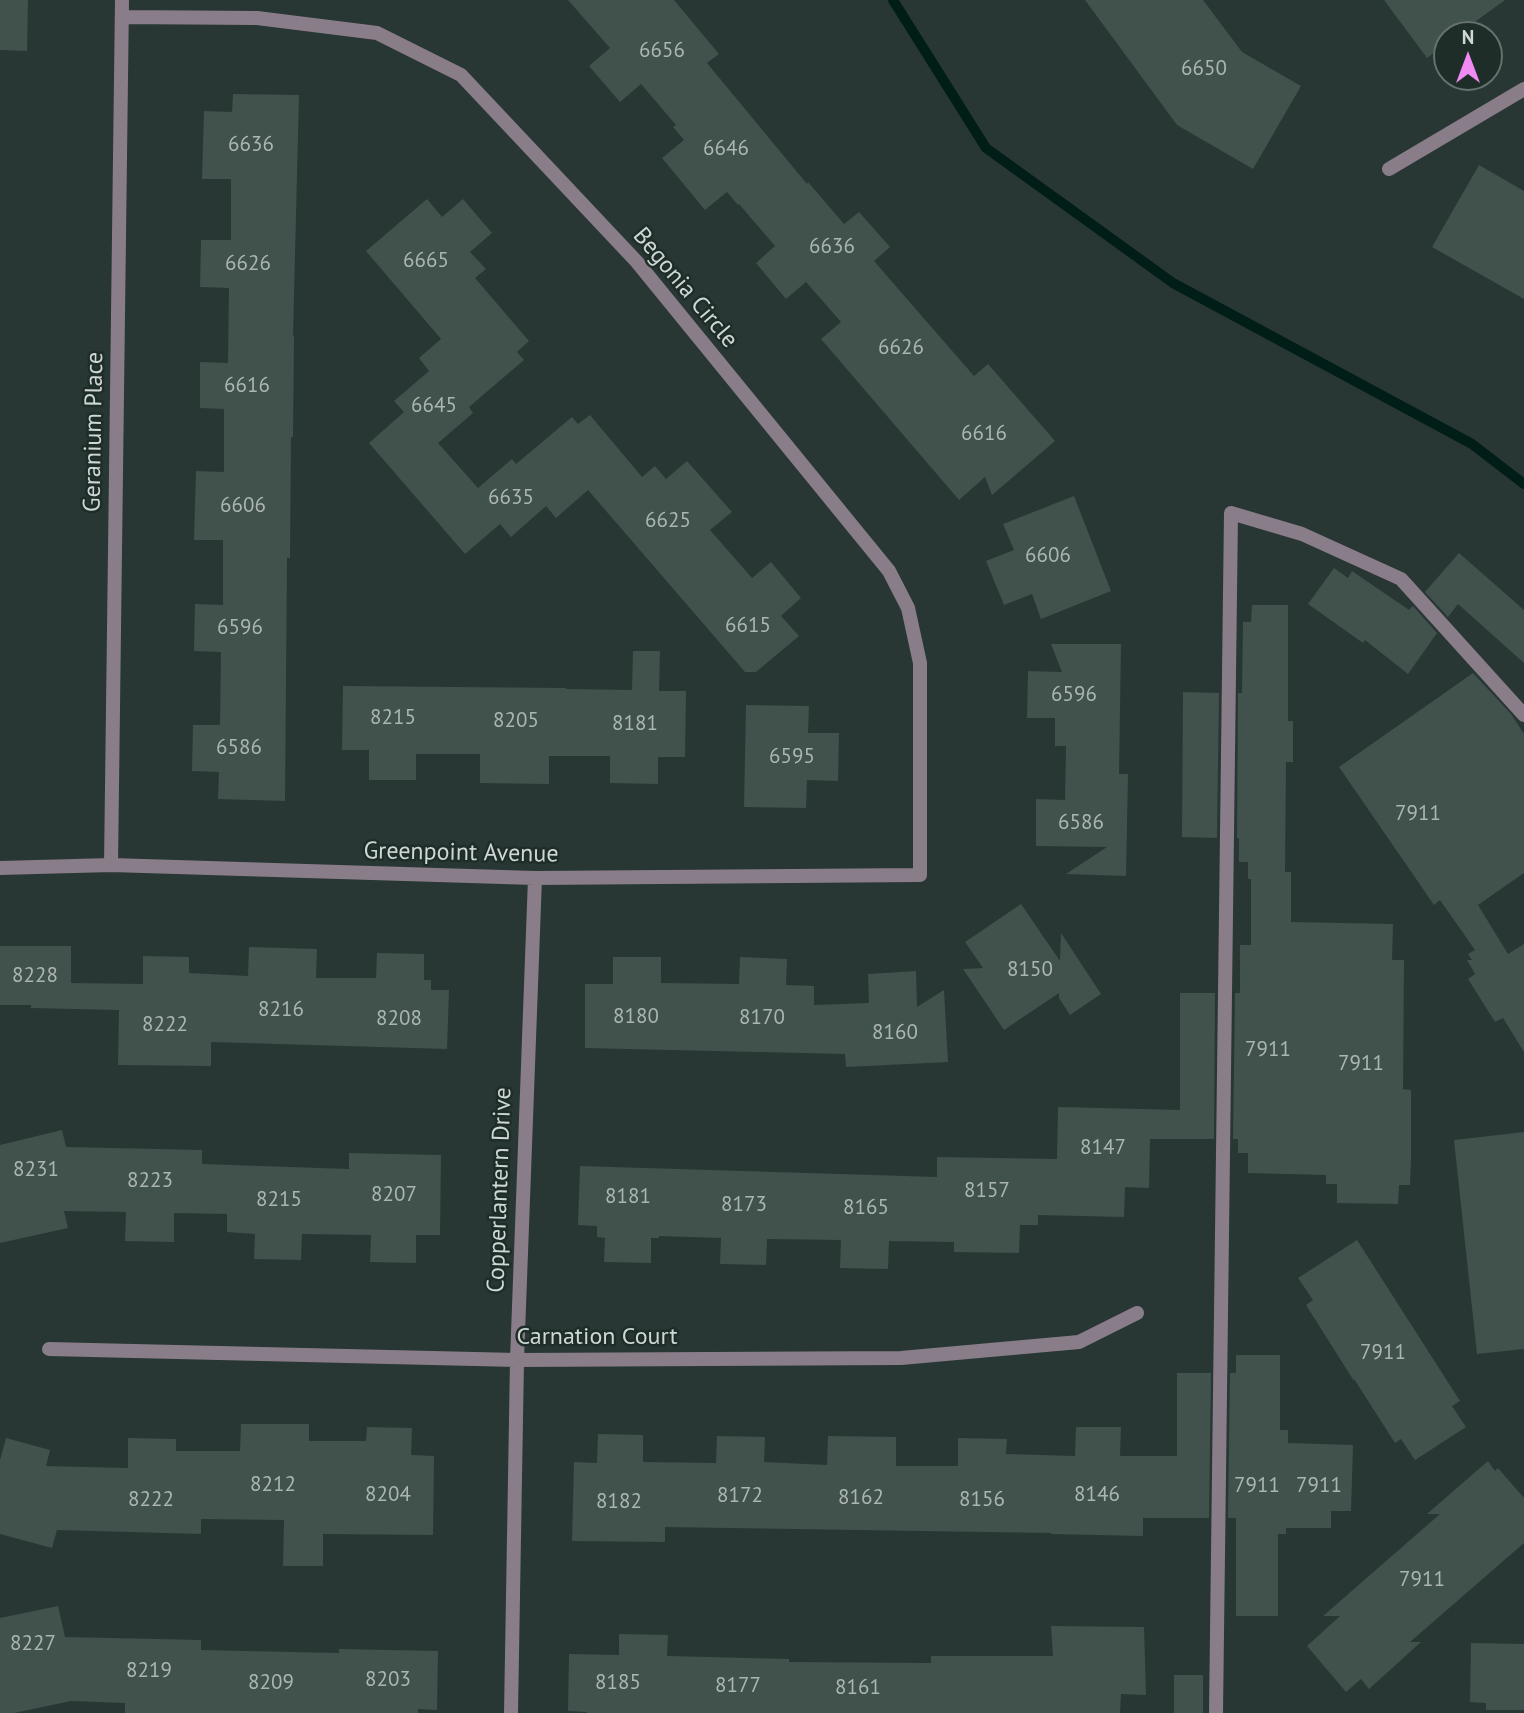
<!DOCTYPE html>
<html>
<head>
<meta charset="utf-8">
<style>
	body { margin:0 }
	#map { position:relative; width:1524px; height:1713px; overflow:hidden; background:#283733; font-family:"PT Sans",sans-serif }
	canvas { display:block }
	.north { position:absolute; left:1433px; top:21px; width:70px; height:70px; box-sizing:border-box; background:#1f2d29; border:2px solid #65716e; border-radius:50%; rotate:0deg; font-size:19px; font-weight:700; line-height:28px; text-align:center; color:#ced7d5 }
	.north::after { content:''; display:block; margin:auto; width:24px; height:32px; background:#f28af3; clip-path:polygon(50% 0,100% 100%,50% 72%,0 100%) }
</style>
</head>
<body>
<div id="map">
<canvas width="1524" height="1713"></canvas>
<div class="north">N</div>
</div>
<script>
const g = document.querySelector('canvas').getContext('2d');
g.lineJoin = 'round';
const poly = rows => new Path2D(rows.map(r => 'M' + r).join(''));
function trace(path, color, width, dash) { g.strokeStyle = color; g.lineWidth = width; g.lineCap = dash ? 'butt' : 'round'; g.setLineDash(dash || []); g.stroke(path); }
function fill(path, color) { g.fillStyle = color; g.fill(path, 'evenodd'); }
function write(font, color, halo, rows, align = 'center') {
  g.font = font + ' "PT Sans",sans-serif'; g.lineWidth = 5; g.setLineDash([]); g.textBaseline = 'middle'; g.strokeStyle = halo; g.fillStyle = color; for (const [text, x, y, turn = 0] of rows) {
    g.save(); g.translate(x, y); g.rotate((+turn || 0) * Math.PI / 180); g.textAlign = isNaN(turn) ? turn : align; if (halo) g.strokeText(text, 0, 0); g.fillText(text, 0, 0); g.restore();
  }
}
trace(poly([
	[893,0,986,148,1173,283,1472,444,1524,484]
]), '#001e17', 10);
fill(poly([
	[0,0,28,0,27,51,0,50],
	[568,0,674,0,719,54,707,63,807,184,808,182,844,224,859,212,890,247,874,261,974,376,988,364,1055,441,992,495,985,477,959,500,821,339,841,322,806,282,786,299,756,263,775,246,739,204,738,205,727,192,705,210,662,158,684,140,673,127,676,125,641,84,620,102,589,66,610,48],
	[1085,0,1203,0,1242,52,1301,86,1253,169,1177,125],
	[1384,0,1505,0,1457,35,1447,35,1447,43,1427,58],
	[233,94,299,95,293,336,294,336,293,437,291,437,290,558,287,558,285,801,218,799,219,772,192,771,193,725,220,725,221,652,194,651,195,604,223,605,223,540,194,540,196,471,224,472,224,409,200,408,200,362,228,363,229,288,200,287,201,240,231,240,231,179,202,179,204,111,232,112],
	[1479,165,1524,191,1524,299,1432,247],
	[427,199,442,217,463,199,492,233,470,252,486,269,475,278,529,341,517,352,524,360,469,407,473,413,438,443,478,488,512,459,516,464,572,417,578,424,590,415,642,477,655,466,666,479,687,461,732,512,710,530,752,578,771,562,801,598,781,616,799,636,756,672,745,672,588,490,556,518,546,506,511,537,500,524,465,554,369,443,404,412,394,401,429,371,419,358,441,339,366,251],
	[1074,496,1111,591,1041,619,1032,594,1004,605,986,561,1014,550,1003,524],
	[1459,553,1524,610,1524,663,1458,604,1448,617,1425,592],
	[1334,568,1348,578,1352,571,1409,610,1413,606,1437,633,1408,674,1365,640,1363,643,1308,604],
	[1252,605,1288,605,1288,721,1293,721,1293,762,1286,762,1285,872,1291,872,1291,922,1393,924,1392,960,1404,960,1403,1089,1411,1090,1411,1160,1410,1185,1399,1185,1398,1204,1337,1203,1337,1184,1326,1184,1326,1175,1248,1173,1248,1153,1238,1153,1238,1139,1233,1139,1235,993,1240,993,1240,945,1251,945,1251,879,1248,879,1248,862,1239,862,1239,838,1237,838,1238,693,1242,693,1243,622,1251,622],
	[1051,644,1121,644,1119,774,1128,774,1126,876,1066,874,1107,847,1036,846,1036,799,1065,800,1066,746,1055,746,1055,718,1027,718,1028,671,1062,672],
	[633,651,660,651,659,691,686,691,685,757,658,757,658,784,610,783,610,756,549,756,549,784,480,783,480,754,416,754,416,780,369,780,369,750,342,750,343,686,566,688,566,689,632,690],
	[1473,673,1511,714,1524,734,1524,873,1478,905,1508,954,1524,944,1524,1052,1503,1018,1495,1022,1468,979,1475,974,1467,960,1472,960,1468,954,1475,950,1440,900,1434,905,1339,767],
	[1183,692,1219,693,1217,838,1182,837],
	[746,705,809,706,808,733,839,733,838,781,807,780,806,808,744,807],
	[1021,904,1060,961,1061,933,1101,994,1070,1015,1059,998,1059,993,1004,1030,963,969,983,968,965,942],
	[0,946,71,946,71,983,143,984,143,956,189,957,189,973,248,976,249,947,317,949,316,978,376,978,377,953,424,954,424,980,431,980,431,990,449,990,447,1049,211,1042,211,1066,118,1065,119,1010,31,1008,31,1005,0,1005],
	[613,957,661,957,661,983,739,984,740,957,787,959,786,985,814,986,814,1005,869,1003,868,974,916,971,917,1007,944,990,948,1062,846,1067,845,1054,585,1048,585,984,613,984],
	[1180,993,1215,993,1214,1139,1150,1139,1149,1188,1125,1187,1124,1217,1038,1215,1038,1225,1020,1225,1019,1253,954,1252,954,1242,889,1241,888,1269,840,1268,841,1240,767,1239,766,1265,720,1264,721,1238,659,1236,659,1238,651,1238,651,1263,604,1262,605,1238,597,1237,597,1226,578,1225,580,1166,937,1177,937,1157,1057,1159,1058,1107,1180,1110],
	[62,1130,66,1147,202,1150,202,1164,349,1169,349,1153,441,1155,440,1235,416,1235,416,1263,370,1262,371,1235,302,1234,301,1260,254,1259,255,1234,227,1232,227,1214,174,1213,174,1242,125,1241,126,1212,64,1211,68,1228,0,1243,0,1145],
	[1524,1132,1524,1349,1477,1354,1454,1140],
	[1357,1240,1460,1401,1452,1406,1466,1427,1415,1460,1401,1439,1395,1443,1354,1379,1354,1381,1306,1305,1313,1300,1298,1278],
	[1236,1355,1280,1355,1280,1430,1288,1430,1288,1443,1353,1445,1351,1511,1331,1511,1331,1528,1286,1528,1286,1534,1278,1534,1278,1616,1236,1616,1236,1518,1228,1518,1230,1373,1236,1373],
	[1177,1373,1211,1373,1209,1518,1143,1518,1143,1536,1051,1534,1051,1533,665,1527,665,1542,572,1541,574,1462,597,1463,598,1434,643,1435,643,1462,716,1463,717,1436,765,1437,764,1462,827,1465,828,1436,896,1437,896,1466,958,1466,958,1438,1007,1439,1006,1454,1075,1456,1076,1427,1121,1427,1120,1456,1177,1456],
	[241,1424,309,1424,309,1441,366,1441,367,1427,412,1428,411,1455,434,1456,433,1535,323,1534,323,1566,283,1566,284,1520,201,1519,201,1534,57,1530,52,1548,0,1534,0,1460,6,1438,50,1450,46,1466,128,1468,128,1438,176,1439,176,1451,240,1451],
	[1488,1461,1495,1471,1498,1468,1524,1498,1524,1543,1410,1642,1421,1642,1369,1689,1361,1679,1346,1692,1307,1646,1340,1616,1323,1616,1440,1514,1427,1514],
	[58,1606,65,1637,201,1640,201,1650,339,1653,339,1649,438,1651,437,1710,418,1709,418,1713,125,1713,125,1703,71,1701,14,1713,0,1713,0,1618],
	[1051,1626,1144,1627,1146,1695,1121,1694,1120,1713,587,1713,587,1712,568,1711,569,1654,619,1655,619,1634,668,1635,667,1656,789,1659,789,1662,931,1663,931,1656,1053,1656],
	[1471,1643,1524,1644,1524,1710,1486,1710,1486,1703,1470,1702],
	[1174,1675,1203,1675,1203,1713,1174,1713]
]), '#41514c');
trace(poly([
	[1389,169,1524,89],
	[1216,1713,1231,513,1302,534,1401,579,1524,715]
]), '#8a7d8a', 14);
trace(poly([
	[111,865,122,0],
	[0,868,111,865,535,878,920,875,920,663,908,608,889,571,637,262,461,75,377,33,257,18,122,17],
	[49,1349,517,1360,901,1358,1079,1342,1137,1313],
	[511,1713,517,1360,535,878]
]), '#8a7d8a', 14);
write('21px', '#abb6b3', null, [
	["6656",662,51],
	["6650",1204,69],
	["6636",251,145],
	["6646",726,149],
	["6636",832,247],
	["6665",426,261],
	["6626",248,264],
	["6626",901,348],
	["6616",247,386],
	["6645",434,406],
	["6616",984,434],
	["6635",511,498],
	["6606",243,506],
	["6625",668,521],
	["6606",1048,556],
	["6615",748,626],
	["6596",240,628],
	["6596",1074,695],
	["8215",393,718],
	["8205",516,721],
	["8181",635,724],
	["6586",239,748],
	["6595",792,757],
	["7911",1418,814],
	["6586",1081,823],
	["8150",1030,970],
	["8228",35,976],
	["8216",281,1010],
	["8180",636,1017],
	["8170",762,1018],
	["8208",399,1019],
	["8222",165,1025],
	["8160",895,1033],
	["7911",1268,1050],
	["7911",1361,1064],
	["8147",1103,1148],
	["8231",36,1170],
	["8223",150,1181],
	["8157",987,1191],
	["8207",394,1195],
	["8181",628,1197],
	["8215",279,1200],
	["8173",744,1205],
	["8165",866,1208],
	["7911",1383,1353],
	["8212",273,1485],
	["7911",1257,1486],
	["7911",1319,1486],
	["8204",388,1495],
	["8146",1097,1495],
	["8172",740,1496],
	["8162",861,1498],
	["8222",151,1500],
	["8156",982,1500],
	["8182",619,1502],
	["7911",1422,1580],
	["8227",33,1644],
	["8219",149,1671],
	["8203",388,1680],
	["8209",271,1683],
	["8185",618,1683],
	["8177",738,1686],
	["8161",858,1688]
]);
write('24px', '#ced7d5', '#1f2d29', [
	["Begonia Circle",685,288,50],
	["Geranium Place",94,432,-89],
	["Greenpoint Avenue",461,853,1],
	["Copperlantern Drive",500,1190,-88],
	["Carnation Court",597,1337]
]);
</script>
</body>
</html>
